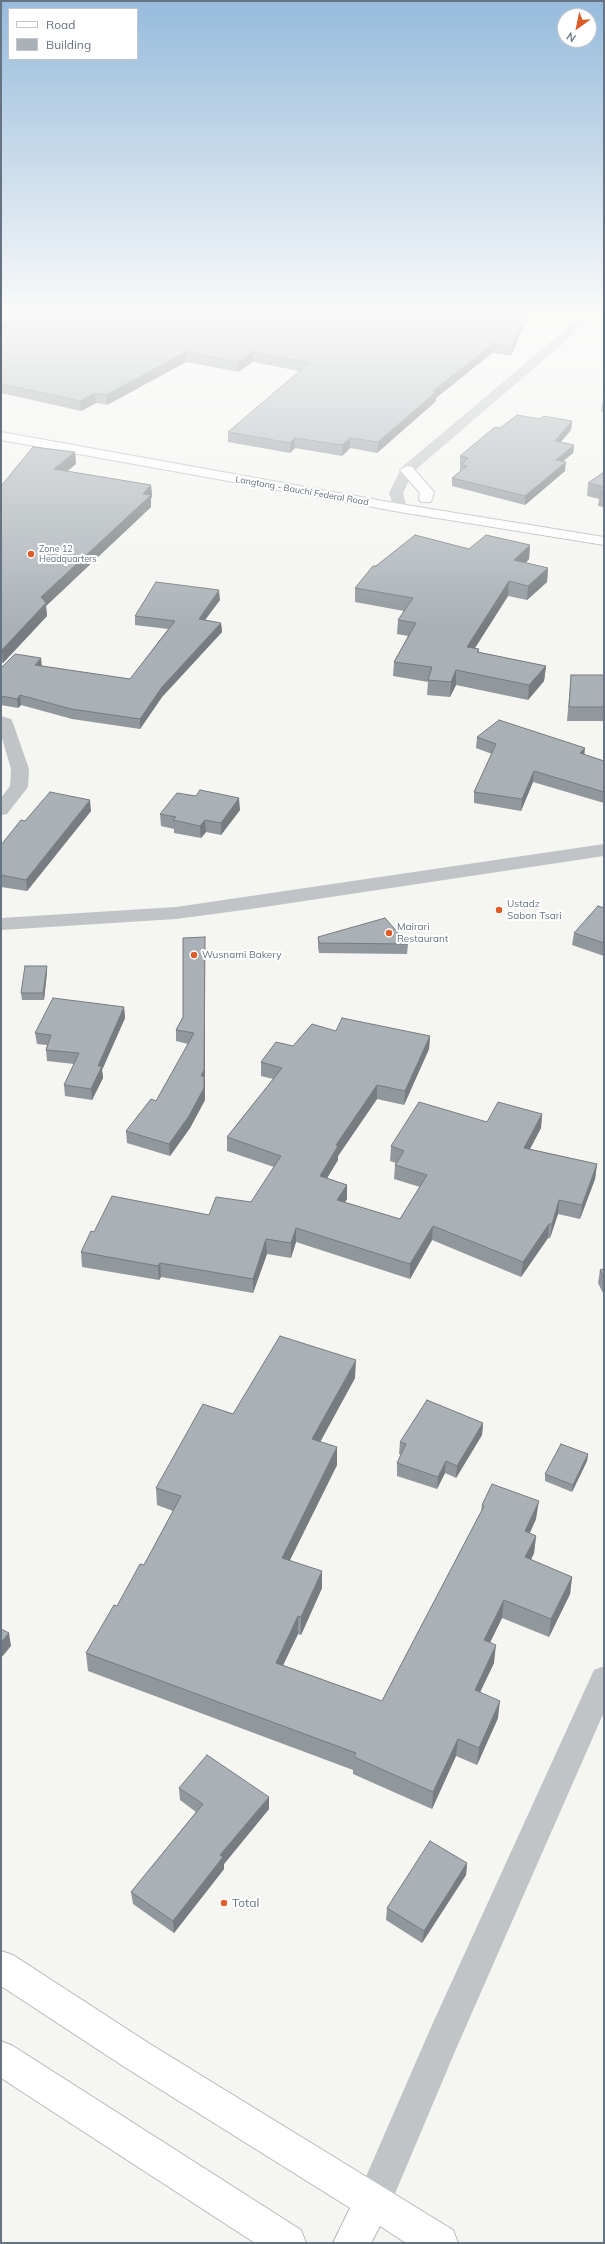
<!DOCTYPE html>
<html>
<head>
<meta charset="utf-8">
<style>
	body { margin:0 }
	#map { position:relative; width:605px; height:2244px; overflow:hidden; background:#f5f5f2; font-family:Mulish,sans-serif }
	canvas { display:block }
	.frame { position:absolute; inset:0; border:2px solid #657382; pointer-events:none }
	.legend { position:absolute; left:8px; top:8px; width:130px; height:52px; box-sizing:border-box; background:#fff; border:1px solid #c1c7cd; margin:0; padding:5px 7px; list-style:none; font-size:12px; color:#657382 }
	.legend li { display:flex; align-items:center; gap:8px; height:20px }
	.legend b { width:20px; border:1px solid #c1c7cd }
	.north { position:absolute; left:557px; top:8px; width:40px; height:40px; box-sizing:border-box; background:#fff; border:1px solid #c1c7cd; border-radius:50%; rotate:213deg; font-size:11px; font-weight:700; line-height:16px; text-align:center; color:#657382 }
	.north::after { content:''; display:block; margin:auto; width:14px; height:18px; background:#dc5d2a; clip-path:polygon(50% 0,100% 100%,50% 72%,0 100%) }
</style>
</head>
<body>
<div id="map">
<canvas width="605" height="2244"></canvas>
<div class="frame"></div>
<ul class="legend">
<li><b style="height:5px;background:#fff"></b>Road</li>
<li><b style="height:11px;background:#a9b1b6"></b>Building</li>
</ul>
<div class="north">N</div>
</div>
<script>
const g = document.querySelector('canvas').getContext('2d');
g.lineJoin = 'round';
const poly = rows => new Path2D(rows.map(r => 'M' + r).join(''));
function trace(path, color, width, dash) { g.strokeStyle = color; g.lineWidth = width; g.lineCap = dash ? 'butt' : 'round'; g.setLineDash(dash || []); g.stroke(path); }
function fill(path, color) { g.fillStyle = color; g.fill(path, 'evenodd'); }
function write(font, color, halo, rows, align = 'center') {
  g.font = font + ' Mulish,sans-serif'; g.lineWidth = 4; g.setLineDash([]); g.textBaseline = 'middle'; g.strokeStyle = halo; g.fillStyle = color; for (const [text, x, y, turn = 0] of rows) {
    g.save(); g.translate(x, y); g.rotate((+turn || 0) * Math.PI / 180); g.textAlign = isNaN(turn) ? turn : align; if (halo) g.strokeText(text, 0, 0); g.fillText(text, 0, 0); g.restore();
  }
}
const primary = poly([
	[1,432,400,504,604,537,604,545,400,512,1,440,1,432],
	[407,466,412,467,434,492,431,502,421,502,419,499,420,493,400,470,407,466]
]);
const trunk = poly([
	[1,1951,13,1955,150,2044,453,2230,458,2243,406,2243,380,2226,371,2243,333,2243,350,2208,126,2068,1,1986,1,1951],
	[1,2041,13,2046,301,2230,306,2243,255,2243,1,2078,1,2041]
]);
trace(primary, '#b3b7bb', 2);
trace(trunk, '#b5b8bb', 2);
fill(poly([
	[584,314,597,314,413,472,403,493,407,508,405,511,395,511,389,493,402,467,584,314],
	[1,716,11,719,13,723,29,769,28,787,7,814,1,815,1,798,10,786,11,769,1,735,1,716],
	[604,1666,604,1712,456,2049,386,2215,373,2220,360,2215,355,2202,432,2025,594,1670,604,1666]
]), '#c0c4c7');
fill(poly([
	[604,844,604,856,251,909,176,919,1,930,1,918,176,907,604,844]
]), '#c0c4c7');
fill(primary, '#fff');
fill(trunk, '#fff');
fill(poly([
	[529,314,511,356,492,353,436,398,435,402,377,453,350,448,342,456,295,448,290,453,228,442,228,432,299,371,253,362,238,372,186,362,107,405,96,403,81,411,1,393,1,331],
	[604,401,604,413,601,412,602,403],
	[540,419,572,421,571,430,561,442,574,445,573,453,563,461,565,471,525,505,452,486,452,478,460,471,460,456,500,428],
	[75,452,76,464,67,471,151,485,152,497,151,498,151,507,46,606,47,616,3,663,1,663,1,486],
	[604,472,604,507,598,506,599,499,587,496,588,483],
	[530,545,529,559,526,563,548,568,547,582,527,600,508,596,475,648,479,649,479,652,546,666,544,681,528,700,456,685,450,697,427,695,428,682,393,676,394,662,408,636,397,634,398,620,404,611,355,602,355,588,376,566,469,549],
	[220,600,205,620,221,623,222,632,162,697,140,729,72,719,21,705,18,708,1,705,1,668,42,666,130,679,168,629,135,625,135,616],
	[571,675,604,675,604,721,567,721],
	[477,737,585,755,604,761,604,803,533,782,521,811,474,803,474,792,492,754,476,748],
	[240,810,221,835,206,832,201,838,174,833,174,829,161,826,160,814],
	[91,811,27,891,1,887,1,845,25,821],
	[604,908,604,956,572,945,574,933],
	[205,937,205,1100,190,1128,170,1156,127,1143,126,1131,156,1101,188,1044,176,1041,176,1030,183,1017],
	[318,937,408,944,407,954,319,953,318,947],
	[47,966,47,972,44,1000,22,1000,21,993],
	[124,1007,125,1018,102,1070,103,1078,92,1100,65,1096,64,1085,74,1064,47,1061,46,1050,47,1045,37,1044,35,1033],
	[336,1031,430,1036,429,1049,404,1105,377,1099,338,1156,338,1160,327,1178,347,1185,347,1199,345,1202,400,1219,420,1187,394,1179,395,1165,396,1163,390,1161,391,1146,487,1122,542,1114,541,1128,530,1149,597,1164,595,1179,580,1219,558,1214,550,1238,548,1238,521,1277,432,1240,410,1279,296,1242,291,1258,267,1254,253,1293,161,1277,159,1280,82,1267,81,1252,94,1232,209,1215,251,1202,274,1167,227,1151,227,1137,273,1079,261,1076,261,1062,293,1046],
	[604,1269,604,1295,598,1283,600,1270],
	[355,1378,320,1442,337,1465,290,1560,322,1588,301,1635,298,1634,283,1665,382,1701,481,1512,482,1505,536,1519,530,1533,536,1536,534,1553,531,1560,572,1577,570,1594,549,1637,502,1618,490,1643,494,1663,480,1692,498,1718,477,1765,456,1756,432,1809,353,1774,353,1770,88,1671,86,1653,144,1565,173,1511,157,1505,156,1488,233,1414],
	[483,1423,482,1435,456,1478,445,1473,437,1489,397,1476,397,1463,401,1455,399,1454,400,1442],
	[588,1454,587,1461,572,1492,545,1481,545,1474],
	[179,1788,269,1809,224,1864,224,1869,174,1933,133,1904,131,1892,196,1812,180,1800],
	[467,1863,466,1875,422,1943,386,1920,387,1908]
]), '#91989d');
fill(poly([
	[17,314,37,314,1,331,1,321],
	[526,314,529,314,511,356,512,346],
	[493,344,492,353,436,398,435,402,377,453,378,442,433,391],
	[186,352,186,362,107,405,106,395],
	[253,352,253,362,238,372,238,362],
	[95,393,96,403,81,411,80,401],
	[572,421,571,430,554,449,555,441],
	[295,438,295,448,290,453,290,443],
	[350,438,350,448,342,456,342,445],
	[574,445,573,453,555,468,556,460],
	[75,452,76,464,55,481,54,469],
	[566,462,565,471,525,505,525,496],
	[151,485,152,497,151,498,151,507,46,606,47,616,3,663,2,650,41,597,143,494],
	[530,545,529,559,513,574,514,560],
	[548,568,547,582,527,600,528,586],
	[509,581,508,596,466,662,467,647],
	[219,590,220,600,199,628,199,619],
	[221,623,222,632,162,697,140,729,140,719,162,687],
	[41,658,42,667,35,665],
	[546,666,544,681,528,700,529,685],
	[456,670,456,685,450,697,451,682],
	[20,695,21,705,18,708,17,699],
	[585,748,584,759,580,753],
	[534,771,533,782,521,811,522,799],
	[239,798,240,810,221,835,221,823],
	[90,800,91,811,27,891,26,880],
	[205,820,206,832,201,838,200,826],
	[205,937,205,1100,190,1128,170,1156,169,1144,201,1076],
	[47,966,47,972,44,1000,43,993],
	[124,1007,125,1018,102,1070,103,1078,92,1100,91,1089,98,1066],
	[430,1036,429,1049,404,1105,405,1091],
	[377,1085,377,1099,338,1156,338,1160,320,1190,320,1176,336,1145],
	[542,1114,541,1128,523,1162,524,1148],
	[597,1164,595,1179,580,1219,582,1205],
	[347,1185,347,1199,337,1214,337,1200],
	[559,1200,558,1214,550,1238,552,1224],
	[549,1224,548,1238,521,1277,523,1262],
	[433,1226,432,1240,410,1279,410,1264],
	[296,1228,296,1242,291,1258,291,1243],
	[266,1239,267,1254,253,1293,253,1279],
	[160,1263,161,1277,159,1280,158,1266],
	[356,1360,355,1378,312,1457,312,1439],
	[483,1423,482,1435,456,1478,457,1466],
	[337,1447,337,1465,282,1576,282,1558],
	[588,1454,587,1461,572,1492,573,1485],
	[446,1461,445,1473,437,1489,438,1477],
	[539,1501,536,1519,522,1549,525,1531],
	[536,1536,534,1553,523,1575,525,1557],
	[322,1571,322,1588,301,1635,301,1617],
	[572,1577,570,1594,549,1637,551,1619],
	[504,1600,502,1618,482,1658,484,1640],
	[298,1616,298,1634,276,1680,276,1663],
	[9,1633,11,1646,1,1658,1,1642],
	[496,1645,494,1663,473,1707,475,1690],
	[500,1701,498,1718,477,1765,479,1748],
	[458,1739,456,1756,432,1809,433,1792],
	[269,1797,269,1809,224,1864,224,1869,174,1933,173,1921,220,1855],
	[467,1863,466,1875,422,1943,424,1931]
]), '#767c7f');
const building = poly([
	[1,314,17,314,1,321,1,314],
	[38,314,526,314,512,346,493,344,433,391,436,392,378,442,350,438,342,445,295,438,290,443,228,432,309,363,253,352,238,362,186,352,106,395,95,393,80,401,1,384,1,331,38,314],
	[517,415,540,419,543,416,572,421,555,441,574,445,556,460,566,462,525,496,452,478,467,466,461,465,468,458,460,456,495,427,500,428,517,415],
	[33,447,75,452,54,469,151,485,143,494,151,495,41,597,46,603,2,650,1,650,1,486,33,447],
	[604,472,604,487,588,483,604,472],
	[604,490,604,494,600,493,604,490],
	[415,535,469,549,486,535,530,545,514,560,548,568,528,586,509,581,467,647,479,649,477,652,546,666,529,685,456,670,451,682,428,680,432,667,394,662,416,623,398,620,413,598,355,588,373,566,376,566,415,535],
	[156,582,219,590,199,619,221,623,162,687,140,719,71,709,20,695,17,699,1,696,1,668,15,654,41,658,35,665,130,679,175,621,135,616,156,582],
	[571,675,604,675,604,707,569,707,571,675],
	[499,720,585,748,580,753,604,761,604,792,534,771,522,799,474,792,496,744,477,737,499,720],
	[200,790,239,798,221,823,205,820,200,826,173,820,176,817,160,814,177,793,196,796,200,790],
	[50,792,90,800,26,880,1,875,1,845,21,820,25,821,50,792],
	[598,906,604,908,604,943,574,933,598,906],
	[385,918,408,944,319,943,318,937,385,918],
	[205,937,204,1070,201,1076,204,1076,204,1088,189,1116,169,1144,126,1131,151,1099,156,1101,194,1033,176,1030,183,1017,183,938,205,937],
	[25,966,47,966,43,993,21,993,25,966],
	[53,998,124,1007,98,1066,102,1066,91,1089,64,1085,79,1053,46,1050,51,1035,35,1033,53,998],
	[342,1018,430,1036,405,1091,377,1085,336,1145,338,1146,320,1176,347,1185,337,1200,400,1219,427,1175,395,1165,404,1151,391,1146,419,1102,487,1122,498,1102,542,1114,524,1148,597,1164,582,1205,559,1200,552,1224,549,1224,523,1262,433,1226,410,1264,296,1228,291,1243,266,1239,253,1279,160,1263,158,1266,81,1252,91,1231,94,1232,112,1196,209,1215,216,1197,251,1202,281,1156,227,1137,282,1068,261,1062,276,1042,293,1046,312,1024,336,1031,342,1018],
	[604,1269,604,1278,600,1270,604,1269],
	[280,1336,356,1360,312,1439,337,1447,282,1558,322,1571,301,1617,298,1616,276,1663,382,1701,484,1506,482,1505,492,1484,539,1501,525,1531,536,1536,525,1557,572,1577,551,1619,504,1600,484,1640,496,1645,475,1690,500,1701,479,1748,458,1739,433,1792,354,1757,356,1753,86,1653,114,1605,117,1606,140,1564,144,1565,181,1496,156,1488,203,1404,233,1414,280,1336],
	[427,1400,483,1423,457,1466,446,1461,438,1477,397,1463,406,1444,400,1442,427,1400],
	[561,1444,588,1454,573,1485,545,1474,561,1444],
	[1,1629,9,1633,1,1642,1,1629],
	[207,1755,269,1797,220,1855,223,1857,173,1921,131,1892,203,1804,179,1788,207,1755],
	[430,1841,467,1863,424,1931,387,1908,430,1841]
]);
fill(building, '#a9b1b6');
trace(building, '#767c7f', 1);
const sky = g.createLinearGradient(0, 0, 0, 628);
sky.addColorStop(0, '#96bbdc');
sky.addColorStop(0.5, '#fafaf9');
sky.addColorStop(1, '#fafaf900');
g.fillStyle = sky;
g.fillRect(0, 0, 605, 628);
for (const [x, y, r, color] of [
	[31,554,4,"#dc5d2a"],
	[499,910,4,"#dc5d2a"],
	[389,933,4,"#dc5d2a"],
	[194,955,4,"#dc5d2a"],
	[224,1903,4,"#dc5d2a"]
]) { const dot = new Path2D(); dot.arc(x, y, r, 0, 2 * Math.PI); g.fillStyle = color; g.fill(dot); trace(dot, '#fff', 1.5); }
write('9px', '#657382', '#fff', [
	["Langtang - Bauchi Federal Road",302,491,10]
]);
write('9px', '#657382', '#fff', [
	["Zone 12",39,549],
	["Headquarters",39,559]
], 'left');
write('10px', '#657382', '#fff', [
	["Ustadz",507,904],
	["Sabon Tsari",507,916],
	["Mairari",397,927],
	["Restaurant",397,939],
	["Wusnami Bakery",202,955]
], 'left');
write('12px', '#657382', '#fff', [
	["Total",232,1903]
], 'left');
</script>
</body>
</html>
